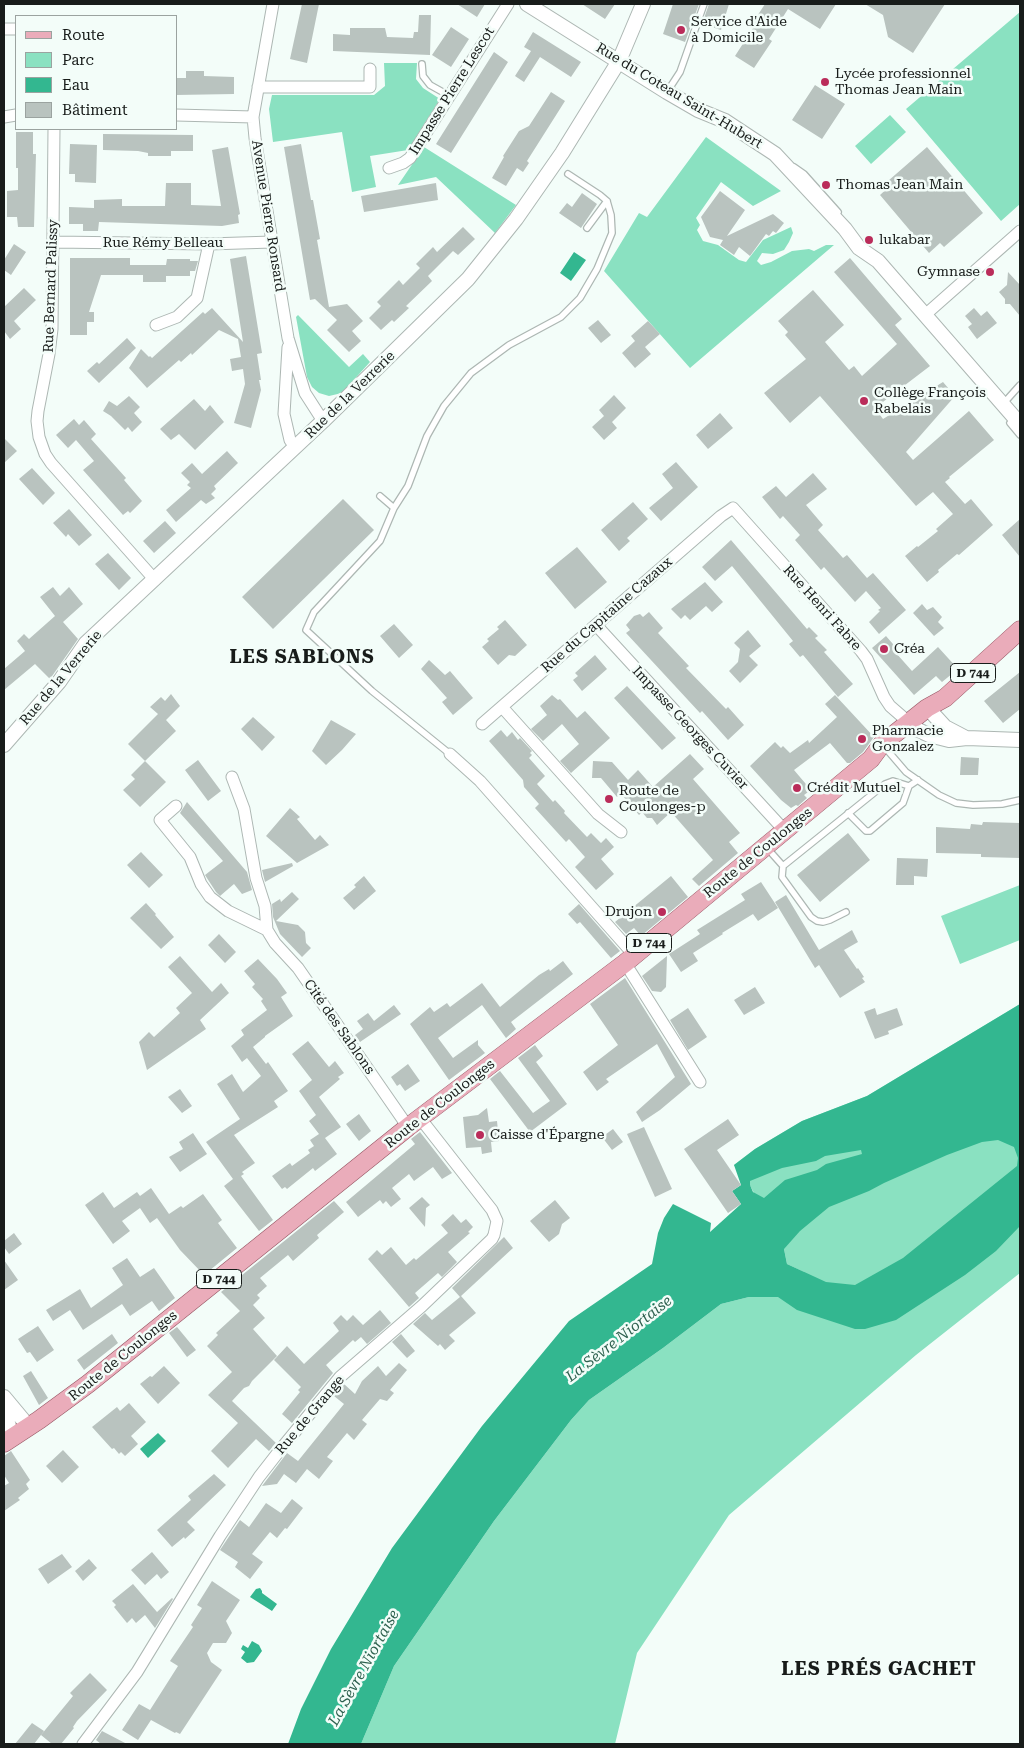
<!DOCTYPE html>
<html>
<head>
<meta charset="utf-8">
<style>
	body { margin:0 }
	#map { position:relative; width:1024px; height:1748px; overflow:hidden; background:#f3fdf9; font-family:"Roboto Serif",serif }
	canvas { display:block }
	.frame { position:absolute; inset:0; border:5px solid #181c1a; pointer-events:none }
	.legend { position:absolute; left:15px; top:15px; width:162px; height:115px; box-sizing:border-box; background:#f3fdf9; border:1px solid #9ba3a0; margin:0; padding:6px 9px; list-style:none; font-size:15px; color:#181c1a }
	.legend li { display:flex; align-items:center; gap:10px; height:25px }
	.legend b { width:25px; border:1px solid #9ba3a0 }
</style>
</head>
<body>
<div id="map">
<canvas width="1024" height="1748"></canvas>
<div class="frame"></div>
<ul class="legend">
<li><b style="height:6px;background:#eaacba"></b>Route</li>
<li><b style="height:14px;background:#8ae1c1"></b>Parc</li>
<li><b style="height:14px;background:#33b790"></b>Eau</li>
<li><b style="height:14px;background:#b9c3bf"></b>Bâtiment</li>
</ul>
</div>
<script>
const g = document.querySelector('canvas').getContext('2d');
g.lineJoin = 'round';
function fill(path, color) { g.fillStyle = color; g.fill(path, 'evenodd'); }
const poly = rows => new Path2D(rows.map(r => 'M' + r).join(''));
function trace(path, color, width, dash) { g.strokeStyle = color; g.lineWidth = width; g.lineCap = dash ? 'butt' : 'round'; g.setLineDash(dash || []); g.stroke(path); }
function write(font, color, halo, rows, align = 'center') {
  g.font = font + ' "Roboto Serif",serif'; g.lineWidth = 5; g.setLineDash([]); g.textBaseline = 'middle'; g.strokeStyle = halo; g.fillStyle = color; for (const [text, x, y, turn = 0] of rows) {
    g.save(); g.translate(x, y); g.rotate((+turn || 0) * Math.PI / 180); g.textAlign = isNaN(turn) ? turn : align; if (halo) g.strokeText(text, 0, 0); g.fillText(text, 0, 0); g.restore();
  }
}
fill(poly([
	[1020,12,1020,204,1001,221,906,109],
	[384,63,417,63,416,79,423,88,440,99,408,150,370,156,376,187,352,192,342,132,273,142,269,109,272,95,374,95,385,86],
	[890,115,906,132,871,164,855,146],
	[706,137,781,191,753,206,721,182,696,218,700,225,697,230,703,241,718,245,739,260,746,262,763,240,791,227,793,233,789,242,784,250,773,254,762,253,757,261,761,265,771,262,792,251,809,249,814,251,826,245,834,245,690,368,604,271,639,213,647,217],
	[424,147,516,205,495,233,436,177,398,185],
	[298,315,349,367,363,354,370,362,342,393,329,396,319,393,312,387,307,377,296,317],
	[1020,885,1020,940,960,964,941,916],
	[1020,1004,1020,1273,916,1355,729,1515,637,1653,615,1744,361,1744,394,1666,494,1521,571,1420,589,1400,663,1348,721,1304,749,1297,778,1297,804,1272,787,1264,784,1249,746,1178,734,1165,755,1149,802,1121,867,1096]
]), '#8ae1c1');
fill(poly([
	[574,252,586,260,571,281,560,273],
	[1020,1004,1020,1226,996,1251,965,1275,896,1320,865,1329,855,1329,797,1310,778,1297,749,1297,721,1304,663,1348,589,1400,571,1420,494,1521,394,1666,361,1744,288,1744,301,1709,331,1649,392,1548,482,1426,569,1321,652,1264,658,1233,664,1218,673,1204,711,1223,710,1232,741,1204,732,1191,741,1185,734,1165,755,1149,802,1121,867,1096],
	[998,1140,1014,1147,1018,1158,1017,1166,903,1258,855,1285,826,1282,787,1264,784,1249,800,1231,829,1207,869,1191,884,1183,947,1155,982,1142],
	[861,1150,862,1154,826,1164,817,1170,785,1180,764,1198,753,1192,750,1185,750,1181,782,1168,816,1161,825,1156],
	[158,1433,166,1441,148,1458,140,1449],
	[260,1588,262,1591,262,1593,277,1604,272,1611,250,1597,256,1589],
	[252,1641,259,1645,262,1651,254,1662,247,1663,241,1658,245,1652,241,1649,243,1645,248,1648]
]), '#33b790');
fill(poly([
	[302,4,319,4,307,63,290,59],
	[457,4,485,4,477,17],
	[582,4,615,4,605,19],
	[673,4,699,4,685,42,663,34],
	[709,4,729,4,721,30,702,24],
	[765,4,836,4,820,29,788,9,769,39,772,41,754,68,735,56,753,28,750,27],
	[865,4,945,4,913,53,888,37,883,15],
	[419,15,431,15,430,55,333,51,333,34,350,35,350,28,385,28,387,37,413,38,414,32,418,32],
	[451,27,469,39,451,67,432,55],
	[533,32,581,62,571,77,540,57,524,82,515,76,531,51,524,47],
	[494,52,508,62,451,153,436,144],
	[186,71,204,71,204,76,234,77,234,94,176,95,176,78,186,78],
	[815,85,845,104,822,139,792,120],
	[551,92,565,101,527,161,529,163,523,172,517,168,506,186,492,178,504,157,503,156,519,131,529,126],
	[16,132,33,132,33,154,36,154,34,227,18,227,17,217,7,217,7,191,18,190,18,168,16,168],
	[103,134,193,135,193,151,171,151,171,156,148,156,148,153,138,151,103,150],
	[70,144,97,145,96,183,75,182,75,174,69,174],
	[301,144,311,200,313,200,320,239,317,240,329,307,347,304,363,321,352,331,361,341,349,352,327,330,337,320,315,299,310,300,284,147],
	[228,147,240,214,238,215,239,223,222,226,99,222,98,231,83,231,83,224,69,224,69,207,94,208,94,200,122,199,122,206,165,206,166,183,191,183,191,205,221,206,212,150],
	[927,147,983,213,944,247,940,243,929,253,880,195,891,185,888,181],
	[436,183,438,200,364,212,361,196],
	[720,191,745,210,727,236,773,214,784,223,776,233,773,231,769,236,766,234,750,256,739,247,734,255,720,245,723,240,710,237,701,217],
	[582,193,597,204,581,228,559,213,567,203,572,207],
	[463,227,475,239,458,255,453,251,428,276,432,281,406,306,409,308,394,322,392,320,381,330,369,318,381,306,377,302,399,280,403,285,420,268,416,264,433,247,437,252],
	[14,244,26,252,11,275,4,270,4,260],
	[246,256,262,353,257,354,261,380,259,380,261,390,251,428,234,423,245,384,243,369,232,371,230,359,241,357,238,339,219,330,192,355,191,353,181,362,179,360,147,388,129,368,141,349,149,357,150,356,152,358,203,312,205,314,212,308,243,342,230,259],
	[70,258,130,258,130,265,166,265,167,259,190,259,190,261,198,261,195,271,190,271,190,276,166,276,166,282,143,282,143,275,101,275,89,312,94,312,94,322,87,322,87,335,70,335],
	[850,258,902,319,895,325,930,366,875,408,883,419,943,382,955,396,906,452,913,460,969,411,994,440,949,477,950,478,945,482,965,504,971,499,993,525,959,555,957,554,938,570,939,572,927,582,905,556,917,546,918,547,938,531,936,529,953,514,933,492,916,506,820,396,790,423,764,393,806,359,785,335,788,332,778,321,813,290,844,325,825,342,849,370,854,366,862,376,897,344,834,272],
	[1008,272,1020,285,1020,316,1010,304,1005,304,1005,299,999,292,1007,285],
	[24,288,36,300,14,321,21,329,10,339,4,331,4,307],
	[974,308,981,316,987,311,997,323,977,339,968,327,972,324,965,316],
	[598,320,611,335,601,343,588,328],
	[648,321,660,334,645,347,651,354,635,368,622,353,635,341,631,336],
	[127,338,136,348,99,383,87,371,97,362,99,364],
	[614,395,626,408,612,422,617,428,604,440,592,427,604,416,599,410],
	[129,396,140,407,134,413,142,422,132,432,128,427,125,430,111,416,103,411,109,401,117,406],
	[194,399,205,411,210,405,224,422,195,450,179,434,171,440,160,429],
	[720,413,733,428,708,449,696,435],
	[74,419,79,425,84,420,96,434,91,439,126,478,124,480,142,501,130,513,128,511,123,515,83,470,94,461,76,440,68,448,56,435],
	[4,438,17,451,4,463],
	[227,451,238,463,214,486,216,489,211,494,215,498,206,504,201,500,176,522,166,510,191,488,187,485,190,482,181,473,192,463,202,474],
	[676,462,698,487,661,521,649,508,673,488,662,474],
	[32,468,55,493,43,505,19,479],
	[813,473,827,489,806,505,823,525,818,530,843,558,847,555,867,578,873,573,906,610,879,634,869,622,880,611,878,610,881,608,866,591,855,602,824,567,821,570,795,540,800,535,783,516,780,519,762,497,776,486,786,497],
	[343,499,374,530,273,629,242,597],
	[633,502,648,519,627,538,630,541,619,551,601,530],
	[69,509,92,535,79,546,68,534,66,537,53,523],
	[1020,519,1020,557,1002,535],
	[165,521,176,533,154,553,143,541],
	[731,540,807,629,809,627,818,636,815,638,827,650,824,652,853,684,838,697,803,655,800,657,789,644,793,641,732,566,715,581,702,567],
	[577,547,607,582,575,609,545,573],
	[108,553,131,578,119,590,95,564],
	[705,582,723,602,712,612,706,606,690,620,685,615,681,619,671,609],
	[53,587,60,596,69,587,83,604,63,622,78,639,50,679,35,664,4,690,4,669,25,651,17,641,24,634,29,639,55,616,40,597],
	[922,604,927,610,933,607,942,617,938,622,944,628,934,636,913,613],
	[649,612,663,628,658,633,689,666,686,668,726,709,728,707,744,725,728,740,702,711,700,713,626,633,630,630,626,625,634,616,640,614,643,617],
	[505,620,527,645,515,656,509,655,498,665,482,647,489,641,487,639,499,629,497,627],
	[394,624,413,645,399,658,380,636],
	[748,630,761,646,749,656,758,665,740,683,729,671,738,662,740,649,734,643],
	[886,636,899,651,896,653,912,671,938,647,958,669,942,682,936,676,914,695,872,648],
	[595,655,607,669,582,691,573,680,578,676,575,673],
	[429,660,445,675,450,671,473,698,453,715,442,702,447,698,421,669],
	[1020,672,1020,709,1003,723,984,701],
	[627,686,676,738,662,750,614,698],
	[171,694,180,706,166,720,176,731,145,761,166,782,140,807,123,790,135,779,131,775,145,761,128,744,158,714,150,707,161,697,165,701],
	[552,695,558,700,560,699,577,718,585,711,610,738,571,773,560,761,579,744,562,724,543,741,531,729,547,715,540,706],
	[835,695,874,737,863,752,850,763,847,763,830,743,794,770,811,790,804,795,807,798,798,806,796,805,791,808,781,800,750,766,775,742,781,748,783,746,790,753,808,740,809,743,837,717,825,704],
	[253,717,275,737,262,751,241,729],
	[331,720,356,734,342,750,326,765,312,751],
	[501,730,507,737,512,732,518,740,520,738,532,751,530,753,532,755,529,758,545,776,537,784,553,802,555,800,565,811,564,813,587,837,591,833,601,843,606,838,614,847,601,859,614,874,596,890,575,867,585,857,569,839,566,842,535,808,539,804,524,787,523,780,489,741],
	[690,754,704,769,693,779,740,833,729,842,738,853,699,886,692,879,713,860,671,812,657,825,652,818,647,818,642,812,639,815,621,794,617,797,601,778,592,778,593,761,612,762,628,780,638,770,653,787],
	[961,757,979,758,978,775,960,775],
	[198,760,221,791,208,801,185,770],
	[187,802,247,872,252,890,242,894,234,884,220,896,216,892,205,875,223,861,180,813],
	[290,808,300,817,297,819,315,840,320,835,329,845,297,863,266,836],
	[983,822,1020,823,1020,858,981,857,981,854,936,853,936,827,970,829,971,824,982,825],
	[848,833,870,860,820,902,797,875],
	[141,852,163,875,149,888,127,865],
	[897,858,928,859,927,877,914,876,914,885,896,885],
	[292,863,293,866,265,882,262,870],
	[364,876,376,891,354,910,343,898,356,887,354,885],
	[671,876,688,897,641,936,634,928,626,934,615,922],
	[761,882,778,908,758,921,753,914,722,933,723,934,693,953,698,961,681,972,669,954,700,934,697,930,745,900,741,894],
	[292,892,299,899,276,921,298,925,305,932,306,943,311,948,302,957,280,934,273,917,272,904,280,899,281,902],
	[786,895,819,950,852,930,858,942,844,950,857,969,858,968,864,977,862,978,865,982,840,998,819,965,815,968,775,902],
	[146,903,156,914,155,915,174,937,161,949,130,918],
	[579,904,620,951,611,958,580,922,577,924,568,914],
	[219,934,236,952,225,963,208,945],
	[180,956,212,992,221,983,229,993,200,1020,206,1029,147,1070,139,1042,149,1032,154,1037,180,1013,176,1008,192,993,168,967],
	[667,956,666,987,661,992,652,991,642,976],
	[258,959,277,979,287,993,281,997,293,1016,265,1036,265,1037,253,1047,266,1064,268,1062,288,1091,274,1101,278,1107,234,1135,255,1163,242,1172,244,1174,241,1176,273,1220,259,1231,224,1186,233,1179,206,1142,240,1119,217,1084,232,1074,243,1092,261,1076,247,1058,242,1062,231,1046,244,1035,241,1030,267,1010,261,1001,263,999,252,987,255,984,244,971],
	[563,961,573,974,511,1022,516,1029,506,1038,482,1005,438,1038,453,1058,478,1040,478,1045,485,1053,449,1080,410,1024,430,1007,434,1012,447,1003,450,1007,482,983,500,1007,539,975,549,969,550,971],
	[625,978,691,1084,660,1110,642,1122,636,1112,675,1077,657,1044,606,1079,609,1082,597,1091,583,1072,618,1045,590,1004],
	[755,987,765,1003,744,1015,734,1000],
	[394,1005,401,1014,360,1042,355,1035,363,1029,357,1021,368,1013,374,1021],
	[688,1008,707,1037,688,1050,670,1020],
	[875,1008,877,1015,897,1008,903,1025,888,1031,889,1034,875,1039,864,1012],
	[308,1041,329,1067,335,1061,344,1073,338,1077,340,1079,319,1097,341,1127,325,1138,337,1154,315,1171,313,1168,287,1189,285,1187,282,1189,272,1176,290,1163,292,1166,310,1153,308,1150,314,1146,310,1140,319,1134,309,1121,316,1115,299,1091,312,1080,292,1054],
	[535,1045,543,1056,536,1062,567,1104,530,1132,490,1079,500,1071,533,1113,550,1101,518,1058],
	[408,1064,420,1081,405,1091,400,1084,397,1086,391,1077],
	[180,1089,192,1106,182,1113,168,1097],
	[487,1108,489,1122,497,1121,499,1141,491,1142,492,1152,482,1154,481,1147,466,1148,463,1117,478,1115],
	[359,1114,371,1131,359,1141,346,1124],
	[728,1119,739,1135,717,1150,741,1185,732,1191,741,1204,728,1213,684,1149],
	[644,1127,672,1189,655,1197,627,1134],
	[613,1129,623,1142,612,1150,602,1137],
	[420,1132,452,1173,442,1179,433,1167,414,1181,409,1174,392,1188,401,1199,391,1207,386,1201,383,1204,380,1200,358,1217,346,1202,415,1144,411,1139],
	[193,1133,207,1154,180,1172,169,1157,183,1149,179,1142],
	[151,1188,169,1214,181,1206,183,1208,203,1194,222,1220,218,1223,237,1248,204,1275,180,1250,157,1218,150,1223,140,1208,122,1221,130,1231,113,1244,85,1205,103,1192,114,1208,137,1192,140,1196],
	[422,1197,430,1205,426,1208,425,1227,409,1208],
	[555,1200,570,1218,562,1224,559,1234,549,1242,530,1221],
	[334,1201,344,1212,317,1235,319,1238,293,1261,288,1255,260,1278,267,1286,257,1295,260,1298,253,1305,265,1318,253,1329,277,1356,252,1381,249,1386,244,1388,232,1401,276,1443,269,1451,256,1439,228,1468,211,1451,238,1423,208,1395,232,1372,207,1346,218,1335,216,1333,240,1311,221,1292],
	[453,1214,461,1223,466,1219,473,1227,468,1232,470,1233,448,1252,457,1262,442,1277,438,1273,415,1293,419,1298,409,1307,368,1259,377,1250,382,1255,391,1247,406,1265,414,1258,416,1260,448,1233,441,1225],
	[14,1233,22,1244,9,1254,4,1247,4,1241],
	[504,1237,513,1248,461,1296,476,1313,449,1335,455,1341,445,1350,440,1344,438,1346,413,1324,425,1313,432,1320,460,1297,452,1288],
	[127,1258,140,1277,154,1268,175,1298,159,1311,152,1301,130,1316,122,1304,83,1330,70,1310,53,1321,46,1310,80,1289,91,1308,123,1285,112,1268],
	[4,1260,18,1280,4,1290],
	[380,1310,391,1323,367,1344,361,1337,355,1342,353,1340,326,1365,333,1373,292,1423,282,1414,300,1392,298,1390,301,1387,274,1360,287,1346,304,1364,339,1331,333,1323,341,1315,347,1321,353,1315,363,1325],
	[38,1326,54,1350,37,1362,30,1352,27,1353,18,1339],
	[177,1327,196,1350,187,1357,169,1333],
	[112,1334,118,1343,84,1370,77,1360],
	[401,1334,415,1351,407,1358,392,1342],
	[399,1363,407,1370,390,1390,394,1393,387,1401,380,1399,362,1420,367,1424,354,1440,347,1433,327,1457,333,1461,319,1479,307,1469,296,1483,284,1474,277,1484,262,1486,287,1453,298,1461,344,1404,334,1396,344,1384,355,1394,362,1381,378,1366,386,1376],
	[164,1366,180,1383,158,1404,140,1384,150,1376,152,1377],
	[31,1371,48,1398,39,1405,23,1376],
	[129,1403,146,1422,131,1436,138,1444,125,1456,121,1452,119,1454,114,1448,112,1449,92,1427,117,1407,120,1411],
	[63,1450,79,1467,62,1483,46,1466],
	[11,1451,30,1480,26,1484,29,1489,18,1498,20,1500,4,1511,4,1486,9,1483,4,1475,4,1456],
	[214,1474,226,1485,187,1522,195,1530,185,1539,184,1537,172,1547,157,1530,191,1500,188,1496],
	[292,1499,303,1508,287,1529,285,1528,277,1538,270,1532,252,1554,263,1562,250,1579,235,1567,238,1562,220,1550,240,1520,249,1527,266,1503,281,1513],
	[152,1552,169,1572,161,1579,157,1574,145,1585,131,1570],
	[62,1554,72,1567,48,1584,38,1569],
	[89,1559,97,1568,83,1581,75,1571],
	[212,1581,240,1600,226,1621,232,1633,226,1643,213,1643,207,1653,211,1662,222,1670,180,1734,176,1732,175,1733,151,1720,138,1740,122,1730,139,1704,150,1710,178,1666,170,1661,193,1627,191,1625,202,1608,197,1605],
	[133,1584,157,1612,172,1598,173,1599,155,1628,145,1615,136,1623,132,1618,127,1623,114,1607,116,1605,112,1601],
	[90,1673,107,1690,77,1721,73,1727,74,1728,61,1744,52,1744,41,1735,73,1696,70,1693],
	[32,1723,44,1731,34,1744,15,1744],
	[102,1731,127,1744,101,1744,96,1740]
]), '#b9c3bf');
const service = poly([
	[422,64,423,76,430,85,448,95],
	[667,92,680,72,704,4],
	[794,167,804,174,838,212],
	[587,228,607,201],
	[1003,404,1020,385],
	[1010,423,1020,435],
	[380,496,394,508,380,541,314,612,306,630,372,691,450,754],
	[394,508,408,486,427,436,444,406,471,373,509,345,561,317,580,298,597,269,612,233,611,215,607,201,600,195,568,174],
	[888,751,906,772,939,795,956,803,973,805,1002,804,1020,800],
	[848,813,866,831,870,831,903,803,909,786],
	[767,848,783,866],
	[846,912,830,920,823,922,817,921,811,917,782,877,783,866,885,784,893,781,909,786,918,780]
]);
const minor = poly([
	[273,4,253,117,255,138,288,338,305,393,323,421],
	[4,29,16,29],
	[258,87,370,87,370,69],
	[176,115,253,117],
	[4,117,16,115],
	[54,129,52,329,49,354,38,411,37,421,39,437,45,454,51,463,155,580],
	[389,168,403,163,410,158,508,4],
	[54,242,209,244,272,242],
	[925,315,1020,231],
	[156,325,177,317,197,298,209,244],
	[288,347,284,414,290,440,295,447],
	[596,625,785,831],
	[502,707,598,814,621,832],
	[482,724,721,516,733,508,861,651,867,659,884,697,890,706,913,726],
	[450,754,480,781,635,956],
	[232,777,244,809,256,878,265,906,267,930,275,943,298,968,408,1127],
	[176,806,160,820,190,857,201,884,210,897,228,911,267,930],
	[625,963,700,1082],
	[83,1744,137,1672,220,1536,259,1477,280,1450,340,1377,422,1306,492,1239,494,1235,497,1221,492,1210,420,1118]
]);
const tertiary = poly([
	[527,4,667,92,698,110,725,121,775,154,845,229,859,248,878,261,1020,424],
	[934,715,945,727,966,738],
	[916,729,929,735,949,740,967,738,1020,740],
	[4,745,59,682,86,643,323,421,468,279,516,219,562,153,619,61,643,4],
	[4,1397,29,1427],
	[4,1409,12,1437]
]);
const primary = poly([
	[4,1443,39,1420,88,1384,408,1127,625,963,871,759,882,744,927,708,945,698,1020,630]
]);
trace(service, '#adb7b3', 8);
trace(minor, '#adb7b3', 13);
trace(tertiary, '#adb7b3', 16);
trace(primary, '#975664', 19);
trace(service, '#fff', 5.5);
trace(minor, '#fff', 11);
trace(tertiary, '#fff', 14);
trace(primary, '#eaacba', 18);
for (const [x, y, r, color] of [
	[681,30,5,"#ba2c5a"],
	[825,82,5,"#ba2c5a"],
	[826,185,5,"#ba2c5a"],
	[869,240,5,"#ba2c5a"],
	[990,272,5,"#ba2c5a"],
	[864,401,5,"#ba2c5a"],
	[884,649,5,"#ba2c5a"],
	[862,739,5,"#ba2c5a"],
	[797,788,5,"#ba2c5a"],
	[609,799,5,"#ba2c5a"],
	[662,912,5,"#ba2c5a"],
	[480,1135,5,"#ba2c5a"]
]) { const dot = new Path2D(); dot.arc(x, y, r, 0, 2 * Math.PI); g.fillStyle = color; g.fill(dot); trace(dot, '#f3fdf9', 2); }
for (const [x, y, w] of [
	[973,673,45],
	[649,943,45],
	[219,1279,45]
]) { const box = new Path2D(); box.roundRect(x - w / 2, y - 9.5, w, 19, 4); g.fillStyle = '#f3fdf9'; g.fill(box); trace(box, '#181c1a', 1); }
write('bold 12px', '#181c1a', null, [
	["D 744",973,673],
	["D 744",649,943],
	["D 744",219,1279]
]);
write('14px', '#181c1a', '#f3fdf9', [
	["Service d'Aide",691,22],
	["à Domicile",691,38],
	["Lycée professionnel",835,74],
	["Thomas Jean Main",835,90],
	["Thomas Jean Main",836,185],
	["lukabar",879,240],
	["Gymnase",980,272,"right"],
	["Collège François",874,393],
	["Rabelais",874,409],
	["Créa",894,649],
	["Pharmacie",872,731],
	["Gonzalez",872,747],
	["Crédit Mutuel",807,788],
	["Route de",619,791],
	["Coulonges-p",619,807],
	["Drujon",652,912,"right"],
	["Caisse d'Épargne",490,1135]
], 'left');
write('14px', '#181c1a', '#f3fdf9', [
	["Impasse Pierre Lescot",452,91,-58],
	["Rue du Coteau Saint-Hubert",679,96,31],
	["Avenue Pierre Ronsard",268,216,81],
	["Rue Rémy Belleau",163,243],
	["Rue Bernard Palissy",51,286,-88],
	["Rue de la Verrerie",350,395,-44],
	["Rue Henri Fabre",822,608,48],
	["Rue du Capitaine Cazaux",607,615,-41],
	["Rue de la Verrerie",61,678,-50],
	["Impasse Georges Cuvier",690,728,47],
	["Route de Coulonges",758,853,-39],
	["Cité des Sablons",339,1027,55],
	["Route de Coulonges",440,1104,-38],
	["Route de Coulonges",123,1356,-39],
	["Rue de Grange",310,1415,-50]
]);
write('italic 15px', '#2f6250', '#f3fdf9', [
	["La Sèvre Niortaise",619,1339,-38],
	["La Sèvre Niortaise",364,1668,-61]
]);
g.letterSpacing = '1px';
write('bold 19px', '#181c1a', '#f3fdf9', [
	["LES SABLONS",302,657],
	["LES PRÉS GACHET",879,1669]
]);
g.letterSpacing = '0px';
</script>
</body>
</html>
